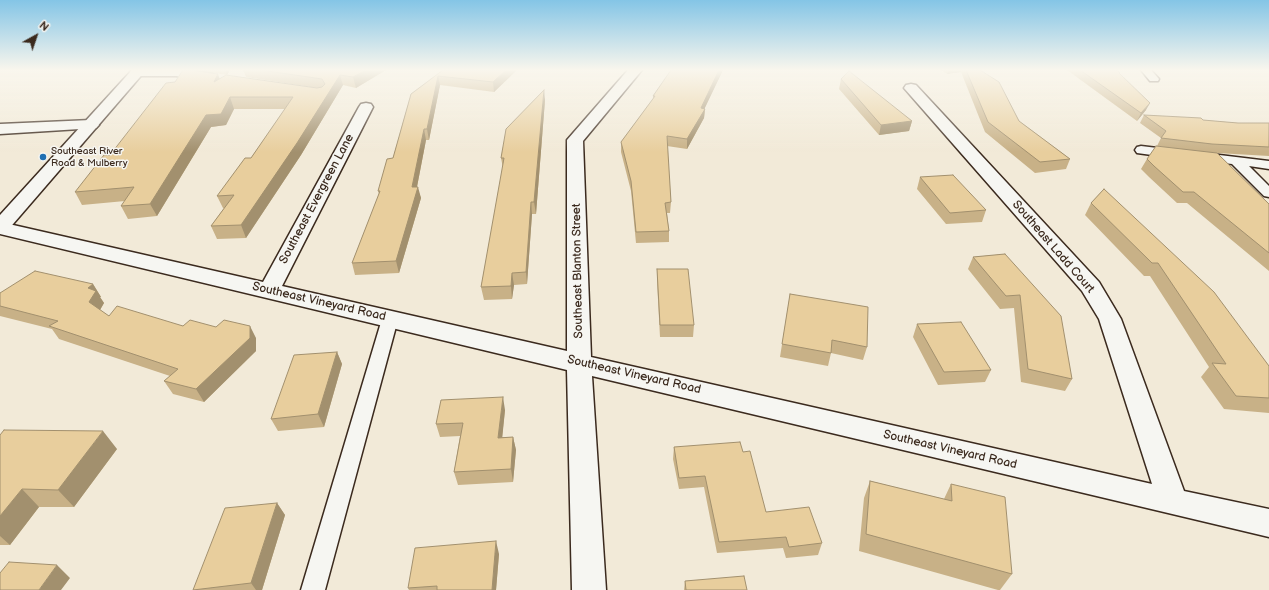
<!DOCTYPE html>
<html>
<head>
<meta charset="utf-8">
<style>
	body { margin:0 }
	#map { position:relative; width:1269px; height:590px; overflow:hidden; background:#f2ead8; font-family:"Balsamiq Sans",sans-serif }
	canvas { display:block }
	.north { position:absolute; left:16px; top:16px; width:40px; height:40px; -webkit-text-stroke:3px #f6f6f2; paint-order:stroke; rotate:40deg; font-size:11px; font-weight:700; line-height:16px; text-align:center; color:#3b2a1e }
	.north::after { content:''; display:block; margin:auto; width:14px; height:18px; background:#3b2a1e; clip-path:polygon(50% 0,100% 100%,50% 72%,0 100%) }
</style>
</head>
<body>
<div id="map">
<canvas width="1269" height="590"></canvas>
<div class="north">N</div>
</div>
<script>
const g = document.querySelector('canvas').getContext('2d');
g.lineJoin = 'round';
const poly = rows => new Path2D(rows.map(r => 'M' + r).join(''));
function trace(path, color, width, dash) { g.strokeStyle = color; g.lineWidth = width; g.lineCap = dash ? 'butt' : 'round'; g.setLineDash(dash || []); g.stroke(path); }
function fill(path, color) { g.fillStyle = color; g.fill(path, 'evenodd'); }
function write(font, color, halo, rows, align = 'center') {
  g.font = font + ' "Balsamiq Sans",sans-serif'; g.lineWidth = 3; g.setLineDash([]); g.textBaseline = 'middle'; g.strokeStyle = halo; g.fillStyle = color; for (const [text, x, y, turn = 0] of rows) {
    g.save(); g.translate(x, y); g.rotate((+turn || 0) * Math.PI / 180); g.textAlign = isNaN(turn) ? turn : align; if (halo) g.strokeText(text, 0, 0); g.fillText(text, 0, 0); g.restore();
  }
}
const lane = poly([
	[1141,70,1151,70,1159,79,1158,81,1150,81,1141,70],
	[1141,146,1174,150,1178,151,1180,154,1178,157,1174,158,1137,153,1135,150,1137,147,1141,146],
	[1203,153,1269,161,1269,169,1249,166,1269,186,1269,197,1264,196,1232,164,1199,160,1197,157,1199,154,1203,153],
	[390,313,396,315,398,319,325,590,301,590,382,319,384,315,390,313]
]);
const street = poly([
	[132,70,187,70,214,74,216,77,214,80,209,81,176,76,137,76,132,75,130,72,132,70],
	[628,70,642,70,583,141,591,357,1152,484,1099,319,1082,291,904,88,906,85,911,84,916,85,1099,282,1121,319,1184,491,1269,509,1269,537,592,376,606,590,572,590,567,370,0,234,0,222,263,282,359,107,361,104,366,103,371,104,373,107,282,286,567,351,567,140,628,70],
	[91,120,96,122,99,125,96,128,0,134,0,124,91,120]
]);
const secondary = poly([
	[132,70,146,70,7,231,0,233,0,215,132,70]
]);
trace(lane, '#3b2a1e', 3);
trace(street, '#3b2a1e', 3);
trace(secondary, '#3b2a1e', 3);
fill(lane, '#f6f6f2');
fill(street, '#f6f6f2');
fill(secondary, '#f6f6f2');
fill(poly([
	[195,70,230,70,227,75],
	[243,70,386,70,356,88,343,85,301,155,246,238,217,239,211,226,224,208,223,208,217,196,251,158,285,109,234,109,226,125,211,127,157,216,128,219,121,206,125,201,82,205,75,192,110,155,220,78,317,88,246,77],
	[443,70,517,70,494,92,440,85,429,140,426,140,417,187,421,198,399,273,355,275,352,263,379,194,378,191,393,158,411,94],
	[671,70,723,70,704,109,705,109,704,118,687,149,667,146,671,202,670,213,667,213,669,231,669,242,636,243,631,191,621,152,621,142,653,99,653,96],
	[941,70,982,70,980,70,1019,121,1070,159,1066,169,1035,173,985,132,961,72,947,74],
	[1067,70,1117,70,1120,73,1120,75,1146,110,1137,121],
	[841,79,912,121,909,131,879,135,839,89],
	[545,100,536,214,532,214,527,284,514,285,512,299,484,300,481,287,503,168,501,158],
	[1144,115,1238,123,1269,123,1269,156,1217,153,1269,204,1269,271,1187,203,1177,203,1149,177,1141,169,1147,159,1157,146,1161,138,1140,123],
	[920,177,986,210,982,222,946,224,917,189],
	[1104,189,1269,366,1269,413,1224,409,1201,377,1209,367,1150,276,1144,276,1085,215,1091,203],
	[1005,254,1072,379,1065,391,1021,382,1014,308,1000,309,968,269,973,257],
	[657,269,694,325,693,337,660,337,657,281],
	[93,284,101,297,100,297,104,303,100,310,109,316,183,326,256,338,256,351,204,402,173,394,164,381,170,376,59,339,52,329,0,316,0,293],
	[790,294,867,347,863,360,831,353,828,366,780,357],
	[917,324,991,370,985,382,938,385,913,337],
	[337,352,342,364,324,427,278,431,271,419],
	[505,410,502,437,513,437,516,450,513,482,458,485,454,472,460,436,440,437,436,424],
	[0,435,117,449,74,507,39,507,10,545,0,545],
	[674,447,743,452,766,512,822,543,818,555,786,558,783,548,717,553,704,487,679,489,673,459],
	[870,481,944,499,951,484,1012,574,1000,590,998,590,859,551,864,498],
	[277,503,285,515,262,590,193,590],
	[499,554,496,590,409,590,408,588],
	[685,581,747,590,684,590]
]), '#c8b187');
fill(poly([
	[225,70,230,70,227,75],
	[366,70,386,70,356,88,353,77],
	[506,70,517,70,494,92,493,82],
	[719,70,723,70,702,114,705,109,704,118,687,149,687,139,701,108],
	[949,70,961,70,961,72,947,74],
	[218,74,222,85,214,82],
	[340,75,343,85,301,155,246,238,241,225],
	[438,76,440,85,429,140,427,129],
	[544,90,545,100,536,214,534,202],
	[230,97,234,109,226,125,211,127,157,216,150,204,206,115],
	[1150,103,1146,110,1137,121,1141,113],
	[912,121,909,131,879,135,881,125],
	[424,129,426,140,415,197,418,187,421,198,399,273,396,261,412,187],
	[531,202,532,214,527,284,526,272],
	[512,273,514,285,512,299,511,286],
	[93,284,101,297,100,297,104,303,97,315,89,302,88,288],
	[250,326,256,338,256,351,204,402,196,389],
	[337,352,342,364,324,427,318,414],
	[503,397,505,410,501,450,498,438],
	[103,431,117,449,74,507,58,490],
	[513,437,516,450,513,482,511,469],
	[22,489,39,507,10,545,0,536,0,516],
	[277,503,285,515,262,590,256,590,251,583],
	[496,541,499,554,496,590,492,590],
	[57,565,70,578,61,590,39,590]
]), '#a2906e');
const building = poly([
	[183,70,190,70,218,74,214,82,226,75,317,88,322,87,325,84,322,79,261,70,366,70,353,77,340,75,297,143,241,225,211,226,234,195,217,196,245,158,251,158,293,97,230,97,221,114,206,115,150,204,121,206,134,187,75,192,104,155,110,155,166,83,175,82,183,70],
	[443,70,506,70,493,82,438,76,427,129,424,129,412,187,418,187,396,261,352,263,380,191,378,191,387,159,393,158,411,94,443,70],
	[671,70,719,70,701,108,705,109,687,139,667,136,671,202,665,203,669,231,636,232,631,181,621,142,655,96,653,96,671,70],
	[966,70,980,70,999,82,1019,121,1070,159,1040,162,988,122,966,70],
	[1080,70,1117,70,1120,73,1119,73,1150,103,1141,113,1080,70],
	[849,71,912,121,881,125,841,79,849,71],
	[544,90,534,202,531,202,526,272,512,273,511,286,481,287,504,158,501,158,506,129,544,90],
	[1144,115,1201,118,1203,120,1238,123,1269,123,1269,147,1212,144,1161,138,1166,131,1144,115],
	[1156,146,1217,153,1269,204,1269,253,1194,192,1183,192,1154,166,1147,159,1156,146],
	[953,175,986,210,950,213,920,177,953,175],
	[1104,189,1214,292,1269,366,1269,398,1236,396,1212,363,1226,364,1158,263,1152,263,1091,203,1104,189],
	[1005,254,1061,316,1072,379,1028,369,1020,295,1006,296,973,257,1005,254],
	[657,269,688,269,694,325,660,325,657,269],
	[35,271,93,284,88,288,96,291,89,302,109,316,117,306,183,326,190,320,216,327,224,320,250,326,250,338,196,389,164,381,178,369,49,326,58,321,0,306,0,293,35,271],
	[790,294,868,307,867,347,832,340,831,353,782,344,790,294],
	[961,322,991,370,944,372,917,324,961,322],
	[337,352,318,414,271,419,294,355,337,352],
	[503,397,498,438,513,437,511,469,454,472,463,423,436,424,441,400,503,397],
	[4,430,103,431,58,490,22,489,0,516,0,435,4,430],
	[740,442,743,452,750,451,766,512,809,507,822,543,789,547,786,537,719,542,705,476,679,478,674,447,740,442],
	[870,481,952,501,951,484,1005,497,1012,574,866,534,870,481],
	[277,503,251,583,193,590,225,508,277,503],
	[496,541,492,590,437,590,437,586,408,588,415,548,496,541],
	[9,562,57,565,39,590,0,590,0,573,9,562],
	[744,576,747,590,686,590,685,581,744,576]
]);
fill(building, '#e8ce9d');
trace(building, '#a2906e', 1);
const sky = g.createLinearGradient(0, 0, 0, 152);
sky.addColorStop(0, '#84c5e6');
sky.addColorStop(0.46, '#f9f6ed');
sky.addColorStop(1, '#f9f6ed00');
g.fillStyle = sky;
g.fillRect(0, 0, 1269, 152);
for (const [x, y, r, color] of [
	[43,157,4,"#1f6fb2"]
]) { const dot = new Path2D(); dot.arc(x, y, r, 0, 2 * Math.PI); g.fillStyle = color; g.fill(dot); trace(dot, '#f6f6f2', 1.5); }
write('10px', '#3b2a1e', '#f6f6f2', [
	["Southeast River",51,151],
	["Road & Mulberry",51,163]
], 'left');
write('12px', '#3b2a1e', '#f6f6f2', [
	["Southeast Evergreen Lane",317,199,-62],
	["Southeast Ladd Court",1053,247,49],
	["Southeast Blanton Street",578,271,-91],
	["Southeast Vineyard Road",319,302,13],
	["Southeast Vineyard Road",634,375,13],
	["Southeast Vineyard Road",950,450,13]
]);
</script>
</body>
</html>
